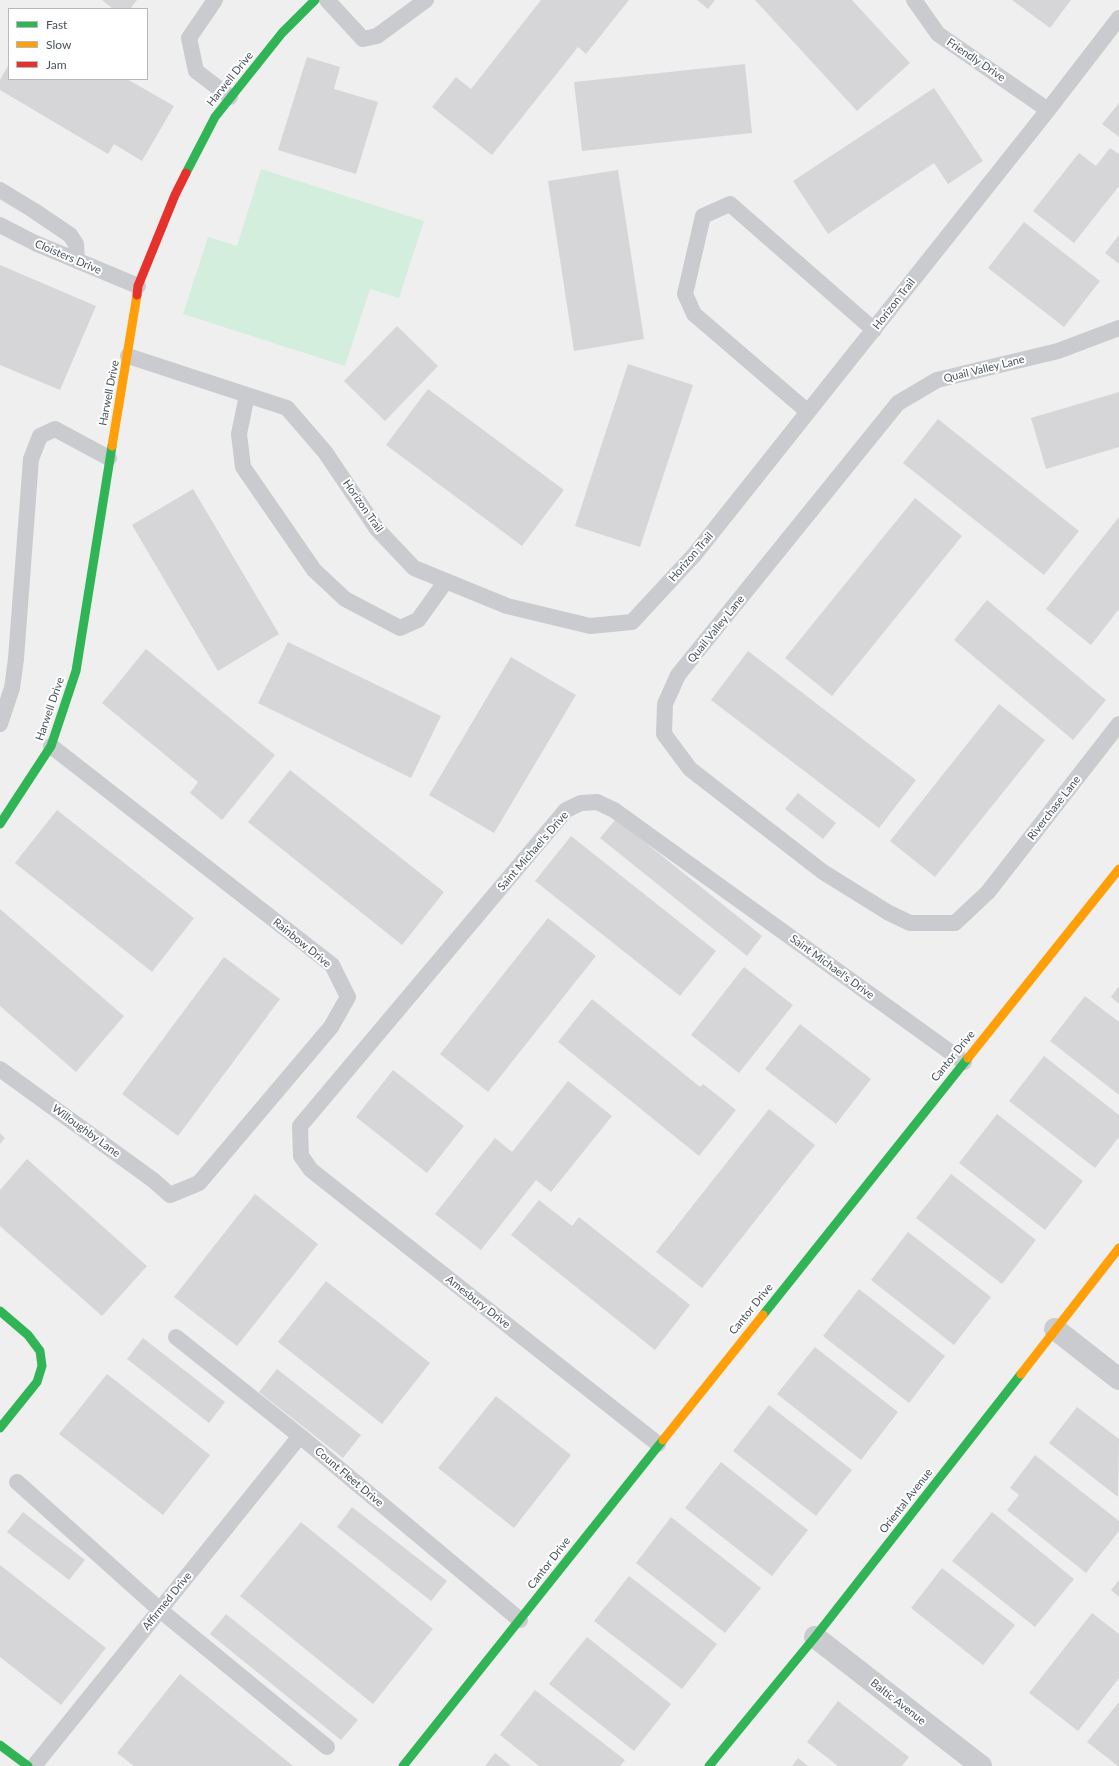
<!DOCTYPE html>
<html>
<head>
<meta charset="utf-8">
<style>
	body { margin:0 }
	#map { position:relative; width:1119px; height:1766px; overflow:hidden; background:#f0efef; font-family:Lato,sans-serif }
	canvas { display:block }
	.legend { position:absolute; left:8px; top:8px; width:140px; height:72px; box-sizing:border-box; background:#fff; border:1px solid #b5babd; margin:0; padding:5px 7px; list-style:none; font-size:12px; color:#47525b }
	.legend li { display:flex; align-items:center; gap:8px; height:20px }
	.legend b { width:20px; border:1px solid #b5babd }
</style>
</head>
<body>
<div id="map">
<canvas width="1119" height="1766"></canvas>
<ul class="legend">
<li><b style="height:5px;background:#30b455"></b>Fast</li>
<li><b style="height:5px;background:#ff9f0a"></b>Slow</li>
<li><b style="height:5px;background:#e5322d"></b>Jam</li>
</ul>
</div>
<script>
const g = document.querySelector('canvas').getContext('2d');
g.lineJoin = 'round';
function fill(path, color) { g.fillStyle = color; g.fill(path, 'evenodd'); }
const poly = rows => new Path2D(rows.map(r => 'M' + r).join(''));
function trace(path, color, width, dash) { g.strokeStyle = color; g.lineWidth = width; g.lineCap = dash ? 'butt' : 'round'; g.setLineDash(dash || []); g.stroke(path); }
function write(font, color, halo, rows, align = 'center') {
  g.font = font + ' Lato,sans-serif'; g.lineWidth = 4; g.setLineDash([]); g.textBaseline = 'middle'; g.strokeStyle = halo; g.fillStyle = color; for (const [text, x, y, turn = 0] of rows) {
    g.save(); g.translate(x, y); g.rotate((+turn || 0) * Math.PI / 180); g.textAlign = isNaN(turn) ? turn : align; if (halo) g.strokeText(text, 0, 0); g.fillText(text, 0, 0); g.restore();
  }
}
fill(poly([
	[261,169,424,221,399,298,370,289,345,366,183,314,208,237,237,246]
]), '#d4eedd');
fill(poly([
	[102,0,137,0,130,9,113,9],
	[541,0,629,0,586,54,578,47,492,155,432,107,456,77,471,89],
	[697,0,715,0,708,9],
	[755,0,852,0,910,63,857,111],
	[1012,0,1071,0,1050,28],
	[307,57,340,67,334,89,378,102,356,174,278,150],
	[9,64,9,79,127,79,174,106,142,161,114,144,108,154,0,90,0,80],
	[745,64,752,133,582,151,574,82],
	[934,88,983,161,948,184,934,163,828,234,793,181],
	[1119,103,1119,137,1102,124],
	[1110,148,1119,154,1119,186,1074,243,1033,211,1079,153,1096,166],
	[618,170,644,339,574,351,548,181],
	[1024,222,1100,281,1064,327,988,268],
	[1119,235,1119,264,1105,253],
	[0,265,96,306,60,390,0,365],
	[397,326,438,366,385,421,344,381],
	[628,364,693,385,640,547,575,526],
	[428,389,564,490,522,546,386,445],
	[1119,392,1119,447,1046,469,1031,418],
	[938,419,1079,531,1044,575,903,463],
	[193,489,279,634,218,671,132,525],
	[915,498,962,536,832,696,785,658],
	[1119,517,1119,609,1091,645,1046,609],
	[987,600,1106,700,1073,740,954,640],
	[288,642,441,716,411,778,258,703],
	[146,649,275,755,222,820,190,793,198,782,102,703],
	[748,651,916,780,879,828,711,700],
	[511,657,576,695,494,833,429,795],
	[999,704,1045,740,935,877,890,841],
	[290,770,444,892,402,945,248,822],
	[798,793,836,823,823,839,785,809],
	[57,810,194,918,152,972,15,863],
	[616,819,762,936,747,956,600,838],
	[571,836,716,951,680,996,535,881],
	[0,909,124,1016,76,1072,0,1006],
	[548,918,596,956,488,1092,440,1054],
	[224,957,280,999,178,1136,122,1094],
	[744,967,793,1005,739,1073,691,1035],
	[1119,986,1119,1004,1111,997],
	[1085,996,1119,1022,1119,1095,1050,1041],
	[592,999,700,1087,703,1084,736,1110,699,1156,558,1042],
	[800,1024,871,1079,836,1124,765,1069],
	[1044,1056,1119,1115,1119,1137,1095,1168,1009,1101],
	[393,1070,464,1126,427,1173,356,1117],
	[568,1081,612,1116,551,1192,536,1180,481,1250,435,1214,495,1138,512,1152],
	[769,1109,815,1145,702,1288,656,1252],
	[997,1114,1083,1181,1045,1230,959,1163],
	[0,1133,5,1138,0,1144],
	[27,1159,147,1266,102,1316,0,1226,0,1190],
	[951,1174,1036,1240,1002,1284,916,1218],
	[255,1194,318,1244,237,1346,174,1297],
	[539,1200,572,1226,579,1217,690,1305,655,1350,511,1235],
	[908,1232,991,1297,954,1345,871,1280],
	[326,1281,430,1363,382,1424,278,1342],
	[859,1289,945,1356,909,1403,823,1336],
	[143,1338,225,1402,209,1423,127,1359],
	[815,1347,898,1412,861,1460,777,1394],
	[277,1369,361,1435,343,1458,259,1392],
	[107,1374,210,1455,163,1515,59,1434],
	[496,1396,571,1455,514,1528,438,1468],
	[769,1405,852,1470,816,1516,733,1451],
	[1077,1407,1119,1439,1118,1497,1049,1443],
	[1035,1455,1119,1521,1119,1531,1086,1573,1007,1510,1019,1495,1010,1488],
	[721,1462,808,1530,772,1576,685,1508],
	[352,1507,447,1581,431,1601,337,1527],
	[23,1512,85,1560,69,1580,7,1532],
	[992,1512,1074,1579,1035,1627,952,1561],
	[671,1517,761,1588,725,1633,636,1563],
	[301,1522,433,1629,373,1704,240,1596],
	[0,1565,106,1648,61,1705,0,1657],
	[942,1568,1015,1625,983,1665,911,1608],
	[629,1576,717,1644,682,1689,594,1621],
	[1119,1580,1119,1597,1111,1590],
	[1092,1613,1119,1634,1119,1678,1078,1731,1029,1693],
	[226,1614,358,1720,341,1740,210,1634],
	[587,1637,671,1704,634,1751,549,1684],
	[180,1674,293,1766,134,1766,117,1753],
	[535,1690,625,1760,620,1766,539,1766,500,1735],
	[838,1701,909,1757,902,1766,838,1766,807,1742],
	[1119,1702,1119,1766,1118,1766,1087,1742],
	[495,1753,511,1766,485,1766],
	[798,1758,808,1766,792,1766]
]), '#d6d6d8');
trace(poly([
	[215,0,189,38,196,71,230,97],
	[327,0,363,39,377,36,426,0],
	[914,0,938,34,1048,110],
	[0,190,33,210,70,235,76,244,77,261],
	[0,225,35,243,138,286],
	[1119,328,1058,351,937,380,898,403,678,675,665,704,664,734,690,769,823,872,889,913,910,923,955,923,988,892,1119,724],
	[128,356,287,408,325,452,377,529,414,568,507,606,590,626,632,622,695,554,1048,110,1119,18],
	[247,395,239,434,243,467,314,570,345,599,400,628,418,620,446,581],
	[808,412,694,314,685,294,703,216,730,204,874,330],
	[0,724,12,688,16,659,31,459,40,436,55,429,109,458],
	[0,1069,153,1180,170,1195,199,1183,331,1027,348,997,332,965,51,746],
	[176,1337,300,1436,520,1620],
	[658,1444,311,1170,301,1156,300,1126,566,810,581,803,597,802,614,810,964,1062],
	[17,1482,160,1610,327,1747],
	[34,1766,300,1436]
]), '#c9cbce', 16);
trace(poly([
	[1055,1329,1119,1379],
	[815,1637,981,1766]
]), '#c9cbce', 22);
trace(poly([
	[186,173,215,117,282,33,315,0],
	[0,824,51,746,76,671,112,446],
	[0,1311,28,1335,40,1351,42,1366,37,1382,0,1428],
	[763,1315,968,1058],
	[0,1745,28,1766],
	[403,1766,663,1440],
	[709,1766,815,1637,1021,1374]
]), '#30b455', 9);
trace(poly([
	[112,446,137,295],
	[968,1058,1119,869],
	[1021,1374,1119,1248],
	[663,1440,763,1315]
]), '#ff9f0a', 9);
trace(poly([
	[137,295,138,286,175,195,186,173]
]), '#e5322d', 9);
write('11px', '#47525b', '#fff', [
	["Friendly Drive",976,60,34],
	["Harwell Drive",230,79,-51],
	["Cloisters Drive",68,257,23],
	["Horizon Trail",894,304,-52],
	["Quail Valley Lane",984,369,-14],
	["Harwell Drive",109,393,-79],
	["Horizon Trail",363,506,55],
	["Horizon Trail",691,557,-49],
	["Quail Valley Lane",716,629,-51],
	["Harwell Drive",50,709,-71],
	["Riverchase Lane",1054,808,-52],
	["Saint Michael's Drive",533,851,-49],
	["Rainbow Drive",302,943,39],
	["Saint Michael's Drive",832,967,36],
	["Cantor Drive",953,1056,-51],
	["Willoughby Lane",86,1131,36],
	["Amesbury Drive",478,1302,38],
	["Cantor Drive",751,1309,-51],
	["Count Fleet Drive",349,1477,40],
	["Oriental Avenue",906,1501,-52],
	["Cantor Drive",549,1563,-52],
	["Affirmed Drive",167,1601,-51],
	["Baltic Avenue",898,1702,38]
]);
</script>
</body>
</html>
